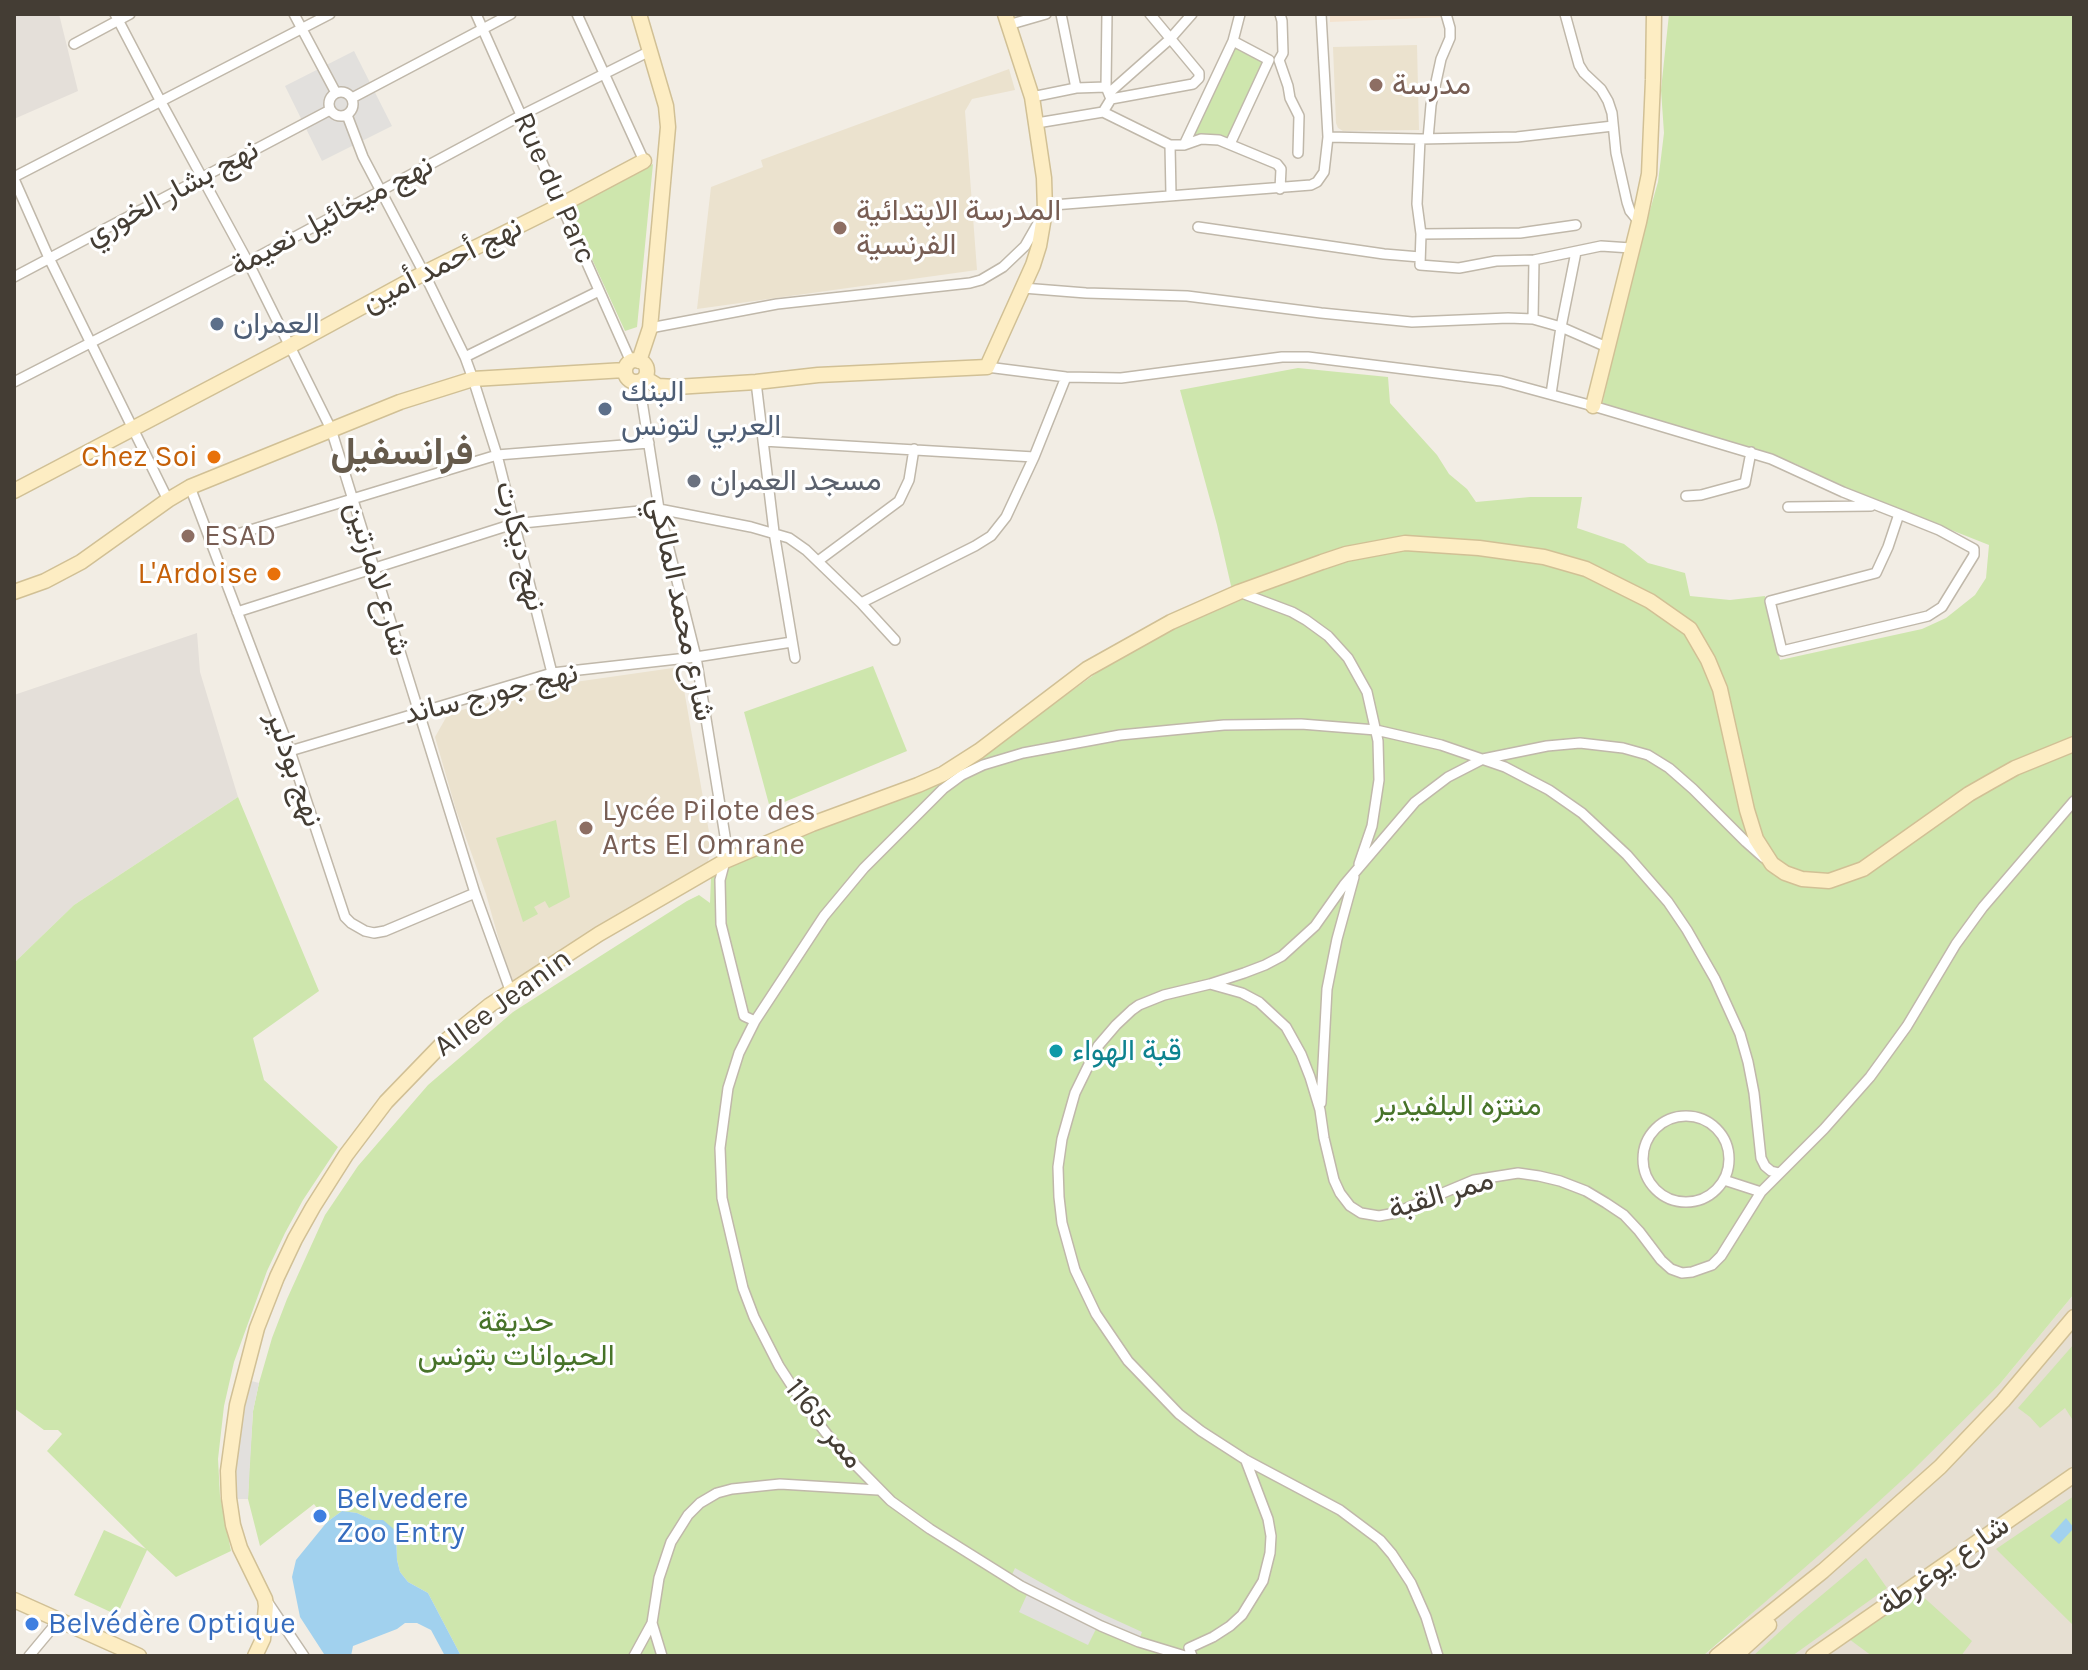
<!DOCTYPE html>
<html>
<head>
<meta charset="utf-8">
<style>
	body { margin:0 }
	#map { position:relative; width:2088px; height:1670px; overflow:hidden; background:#f2ede4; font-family:Karla,sans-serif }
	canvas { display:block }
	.frame { position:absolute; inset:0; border:16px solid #443d34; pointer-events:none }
</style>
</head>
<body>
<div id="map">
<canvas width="2088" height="1670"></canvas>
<div class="frame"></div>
</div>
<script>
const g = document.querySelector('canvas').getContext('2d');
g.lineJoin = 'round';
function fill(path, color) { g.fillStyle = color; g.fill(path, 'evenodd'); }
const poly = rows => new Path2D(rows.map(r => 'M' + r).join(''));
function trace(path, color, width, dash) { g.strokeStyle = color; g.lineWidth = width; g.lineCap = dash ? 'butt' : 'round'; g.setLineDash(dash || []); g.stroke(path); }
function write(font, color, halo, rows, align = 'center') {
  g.font = font + ' Karla,Vazirmatn,sans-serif'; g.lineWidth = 6; g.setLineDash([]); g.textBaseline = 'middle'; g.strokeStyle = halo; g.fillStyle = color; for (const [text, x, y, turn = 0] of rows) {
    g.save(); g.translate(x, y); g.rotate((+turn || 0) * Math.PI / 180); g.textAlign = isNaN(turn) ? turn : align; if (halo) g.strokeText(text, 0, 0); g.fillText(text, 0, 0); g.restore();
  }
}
fill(poly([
	[2074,1294,2074,1656,1703,1656,1722,1641,1999,1385]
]), '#e6dfd2');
fill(poly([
	[1330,14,1445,14,1445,17,1330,22]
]), '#f4e3cf');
fill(poly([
	[14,14,59,14,78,91,14,119],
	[197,633,200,672,238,797,74,905,14,963,14,695]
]), '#e4dfd9');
fill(poly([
	[1417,45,1419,130,1343,131,1338,128,1336,123,1333,47],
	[1009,69,1015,90,972,99,965,111,977,270,697,309,711,187,763,167,761,160],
	[680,667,712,849,705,870,588,932,511,983,486,894,456,810,435,737,448,714,547,686]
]), '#ebe2ce');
fill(poly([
	[1669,14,2074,14,2074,1294,1999,1385,1911,1472,1841,1536,1703,1656,461,1656,428,1593,408,1582,400,1572,397,1560,396,1532,357,1513,342,1511,327,1522,314,1504,260,1546,248,1499,249,1472,253,1411,259,1383,272,1338,287,1299,325,1215,358,1166,428,1085,513,1012,602,955,687,901,699,895,710,903,711,877,771,847,838,822,966,767,1109,664,1174,629,1241,600,1232,590,1217,525,1180,390,1298,368,1388,377,1390,403,1437,455,1449,474,1467,489,1476,502,1530,497,1582,497,1577,528,1624,544,1648,563,1685,573,1690,596,1730,600,1765,596,1780,660,1922,629,1946,618,1975,595,1986,578,1989,545,1845,488,1796,464,1742,446,1602,405,1631,277,1658,182,1664,133,1661,90],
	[1235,43,1269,60,1231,141,1209,135,1187,145],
	[653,164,637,327,625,331,569,209],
	[873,666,907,751,770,808,744,712],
	[238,797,319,991,253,1038,264,1080,338,1147,303,1200,285,1233,267,1271,234,1362,224,1406,218,1459,220,1496,231,1551,176,1577,147,1550,117,1615,74,1595,104,1530,146,1549,47,1451,62,1434,58,1430,44,1430,14,1408,14,963,74,905],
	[556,820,570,897,549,908,545,901,534,907,538,914,523,922,496,838],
	[2074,1344,2074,1422,2065,1408,2040,1428,2030,1417,2018,1408],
	[2074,1496,2074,1626,1996,1549],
	[1866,1558,1887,1588,1792,1656,1753,1656,1798,1615],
	[1919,1593,1972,1641,1961,1656,1872,1656,1849,1639]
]), '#cee6ad');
fill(poly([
	[354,51,392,126,322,161,285,86],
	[248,1380,259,1383,253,1411,248,1499,236,1499,236,1471,242,1408],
	[1015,1568,1072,1600,1142,1632,1139,1640,1099,1623,1088,1645,1019,1612,1030,1588,1011,1577]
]), '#e2e0dd');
fill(poly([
	[342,1511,357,1513,372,1520,383,1520,396,1531,397,1560,400,1572,408,1582,428,1593,461,1656,445,1656,431,1630,417,1623,405,1623,397,1629,353,1646,351,1656,326,1656,324,1654,300,1617,292,1577,296,1560,327,1522],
	[2066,1518,2074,1528,2059,1544,2050,1536]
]), '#a1d1ee');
const street = poly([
	[115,14,161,102,248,262,331,429,475,893,510,990],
	[294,14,336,93],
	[476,14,631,362],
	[577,14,644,161],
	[1061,14,1076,88],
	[1280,14,1282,21,1283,53,1279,60,1288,86,1290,98,1299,116,1298,153],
	[1565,14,1579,65,1584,73,1601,89,1608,101,1612,113,1616,153,1627,202,1630,211,1639,222],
	[1008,25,1046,14],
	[74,44,130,14],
	'329 104a12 12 0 1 1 24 0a12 12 0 1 1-24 0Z',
	[1109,93,1170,39,1192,14],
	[1032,97,1076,88,1106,87],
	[352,98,511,14],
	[1111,99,1193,84,1199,78,1199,73,1150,14],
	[1103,112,1111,99,1106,87,1107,14],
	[347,115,363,157,424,273,465,357,473,379,497,455,552,673],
	[1037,123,1103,112,1170,145,1184,145,1233,41,1240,14],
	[1328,137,1420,139,1517,137,1613,126],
	[1420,139,1417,204,1421,234,1420,265,1459,268,1496,261,1534,260,1601,246,1631,248],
	[1428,139,1431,105,1441,59,1450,38,1450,28,1446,14],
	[1230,144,1269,60,1233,41],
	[1170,145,1171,195],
	[1184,145,1201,139,1219,140,1277,164,1281,169,1280,189],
	[14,177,330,14],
	[14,179,49,258,168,500],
	[1198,227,1384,254,1420,257],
	[1421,234,1520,233,1576,225],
	[14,277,330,110],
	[1023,288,1086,293,1187,296,1321,313,1412,322,1508,318,1533,319,1561,327,1609,348],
	[1533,319,1534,260],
	[650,328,777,304,970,283,981,280,1003,267,1025,246,1045,211,1053,205,1311,185,1317,182,1324,172,1328,137,1321,14],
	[465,357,599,291],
	[987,367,1066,377,1121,378,1282,357,1308,357,1501,381,1593,406,1771,459,1843,492,1899,514,1939,530,1974,549,1974,555,1942,607,1928,616,1782,651,1770,601,1876,573,1888,547,1899,514],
	[14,382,248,262,522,115,650,51],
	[639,382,659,509,696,657,725,836,725,861,720,880,721,924,744,1016,755,1021],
	[756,382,774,532,795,658],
	[1551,394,1561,327,1576,252],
	[763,441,1034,457],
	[190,487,290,751,345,917,351,923,365,931,374,933,385,931,475,893],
	[1686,496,1701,495,1745,483,1751,452],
	[1788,507,1871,506],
	[211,542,497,455,649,443],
	[818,561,899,501,909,480,914,449],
	[1239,592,1292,612,1306,620,1328,636,1348,658,1367,692,1378,741,1379,780,1372,826,1359,864],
	[861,603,975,546,991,536,1006,517,1034,457,1066,377],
	[237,612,513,524,659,509,751,527,789,538,806,550,861,603,895,640],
	[290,751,552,673,696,657,792,642],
	[1210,984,1242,993,1259,1002,1286,1027,1301,1054,1310,1077,1320,1110,1324,1138,1334,1180,1340,1193,1350,1206,1361,1213,1379,1216,1395,1213,1474,1180,1518,1173,1539,1176,1560,1181,1586,1191,1606,1203,1624,1215,1639,1231,1661,1260,1671,1269,1682,1273,1692,1272,1712,1265,1721,1256,1761,1192,1824,1129,1870,1077,1907,1026,1956,944,1983,907,2074,801],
	[1321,1103,1327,989,1337,939,1354,877],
	'1643 1159a43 43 0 1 1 86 0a43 43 0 1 1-86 0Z',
	[1724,1180,1761,1192],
	[267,1601,304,1656],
	[652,1623,662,1656],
	[29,1656,59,1620],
	[634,1656,652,1623,659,1578,671,1542,688,1515,700,1503,717,1493,732,1489,780,1484,878,1490],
	[1185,1656,1139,1642,1101,1626,1021,1586,930,1529,891,1501,833,1442,805,1406,779,1366,754,1317,743,1288,722,1198,720,1148,728,1088,739,1053,755,1021,824,916,864,868,943,789,962,775,983,765,1023,753,1120,735,1224,725,1301,724,1376,730,1441,745,1505,767,1549,790,1582,813,1627,855,1668,902,1687,930,1715,979,1740,1034,1748,1062,1754,1093,1761,1158,1765,1166,1771,1171,1779,1173],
	[1192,1656,1189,1648,1213,1637,1230,1626,1242,1615,1263,1581,1270,1553,1271,1536,1268,1519,1246,1461],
	[1438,1656,1426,1617,1411,1583,1392,1554,1380,1540,1340,1510,1246,1460,1201,1431,1179,1414,1128,1361,1096,1314,1075,1270,1062,1223,1059,1197,1058,1167,1062,1139,1075,1093,1098,1046,1116,1025,1132,1010,1139,1005,1164,995,1210,984,1244,973,1265,965,1282,956,1315,926,1344,885,1415,802,1448,777,1483,759,1547,746,1580,743,1623,748,1648,755,1669,768,1693,789,1746,842,1764,858]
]);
const secondary = poly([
	[639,14,666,106,668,127,650,328,639,361],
	'625 371a11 11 0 1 1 22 0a11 11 0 1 1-22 0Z',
	[645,378,658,386,676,387,756,382,818,375,987,367,1033,265,1039,246,1045,211,1044,178,1032,97,1005,14],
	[1593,406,1639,222,1649,174,1653,80,1654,14],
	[14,491,290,346,424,273,561,205,644,161],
	[14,592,45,581,81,562,168,500,190,487,400,402,473,379,625,370],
	[14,1600,139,1656],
	[255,1656,263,1639,266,1606,265,1599,240,1548,233,1525,229,1498,228,1471,237,1405,257,1328,277,1277,295,1239,313,1207,346,1155,386,1102,443,1043,490,1005,599,934,725,861,812,824,918,785,943,774,979,751,1087,669,1171,622,1239,592,1322,562,1346,554,1405,543,1479,548,1544,557,1586,569,1650,601,1690,629,1708,660,1720,689,1747,810,1756,839,1772,864,1785,873,1802,879,1829,881,1863,869,1969,794,1990,782,2015,768,2074,744],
	[1717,1656,1823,1571,1940,1467,2003,1401,2074,1317],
	[1735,1656,1769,1625],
	[1813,1656,2074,1475]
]);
trace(street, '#c0b8aa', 12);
trace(secondary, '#d1c095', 17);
trace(street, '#fff', 9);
trace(secondary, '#fdedc3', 14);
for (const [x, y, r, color] of [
	[1376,85,8,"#8d6e63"],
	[840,228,8,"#8d6e63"],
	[217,324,8,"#5c6f8a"],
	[605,409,8,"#5c6f8a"],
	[214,457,8,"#e8710a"],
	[694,481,8,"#6b7280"],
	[188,536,8,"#8d6e63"],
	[274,574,8,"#e8710a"],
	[586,828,8,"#8d6e63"],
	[1056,1051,8,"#0f9aa8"],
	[320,1516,8,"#3f7fe0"],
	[32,1624,8,"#3f7fe0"]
]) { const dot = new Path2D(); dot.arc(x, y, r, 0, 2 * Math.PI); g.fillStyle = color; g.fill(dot); trace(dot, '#fff', 3); }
write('30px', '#785e54', '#fff', [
	["مدرسة",1392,85],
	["المدرسة الابتدائية",856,211],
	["الفرنسية",856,245],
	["ESAD",204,536],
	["Lycée Pilote des",602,811],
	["Arts El Omrane",602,845]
], 'left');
write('30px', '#443d34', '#fff', [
	["Rue du Parc",554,188,66],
	["نهج بشار الخوري",172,193,-28],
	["نهج ميخائيل نعيمة",332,216,-28],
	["نهج أحمد أمين",442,265,-27],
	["نهج ديكارت",520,546,76],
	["شارع لامارتين",377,579,73],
	["شارع محمد المالكي",681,609,78],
	["نهج جورج ساند",491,694,-14],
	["نهج بودلير",294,769,71],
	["Allee Jeanin",503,1003,-36],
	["ممر القبة",1441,1195,-17],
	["ممر 1165",824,1424,51],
	["شارع يوغرطة",1944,1566,-35]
]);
write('30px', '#4e5e75', '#fff', [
	["العمران",233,324],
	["البنك",621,392],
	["العربي لتونس",621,426]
], 'left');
write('30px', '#c56008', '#fff', [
	["Chez Soi",198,457],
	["L'Ardoise",258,574]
], 'right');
write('30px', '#5b616d', '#fff', [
	["مسجد العمران",710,481]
], 'left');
write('30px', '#0d838f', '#fff', [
	["قبة الهواء",1072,1051]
], 'left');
write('30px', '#477329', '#fff', [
	["منتزه البلفيدير",1458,1106],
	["حديقة",516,1322],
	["الحيوانات بتونس",516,1356]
]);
write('30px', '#366cbe', '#fff', [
	["Belvedere",336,1499],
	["Zoo Entry",336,1533],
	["Belvédère Optique",48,1624]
], 'left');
write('bold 38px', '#665b4c', '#fff', [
	["فرانسفيل",402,453]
]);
</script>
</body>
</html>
